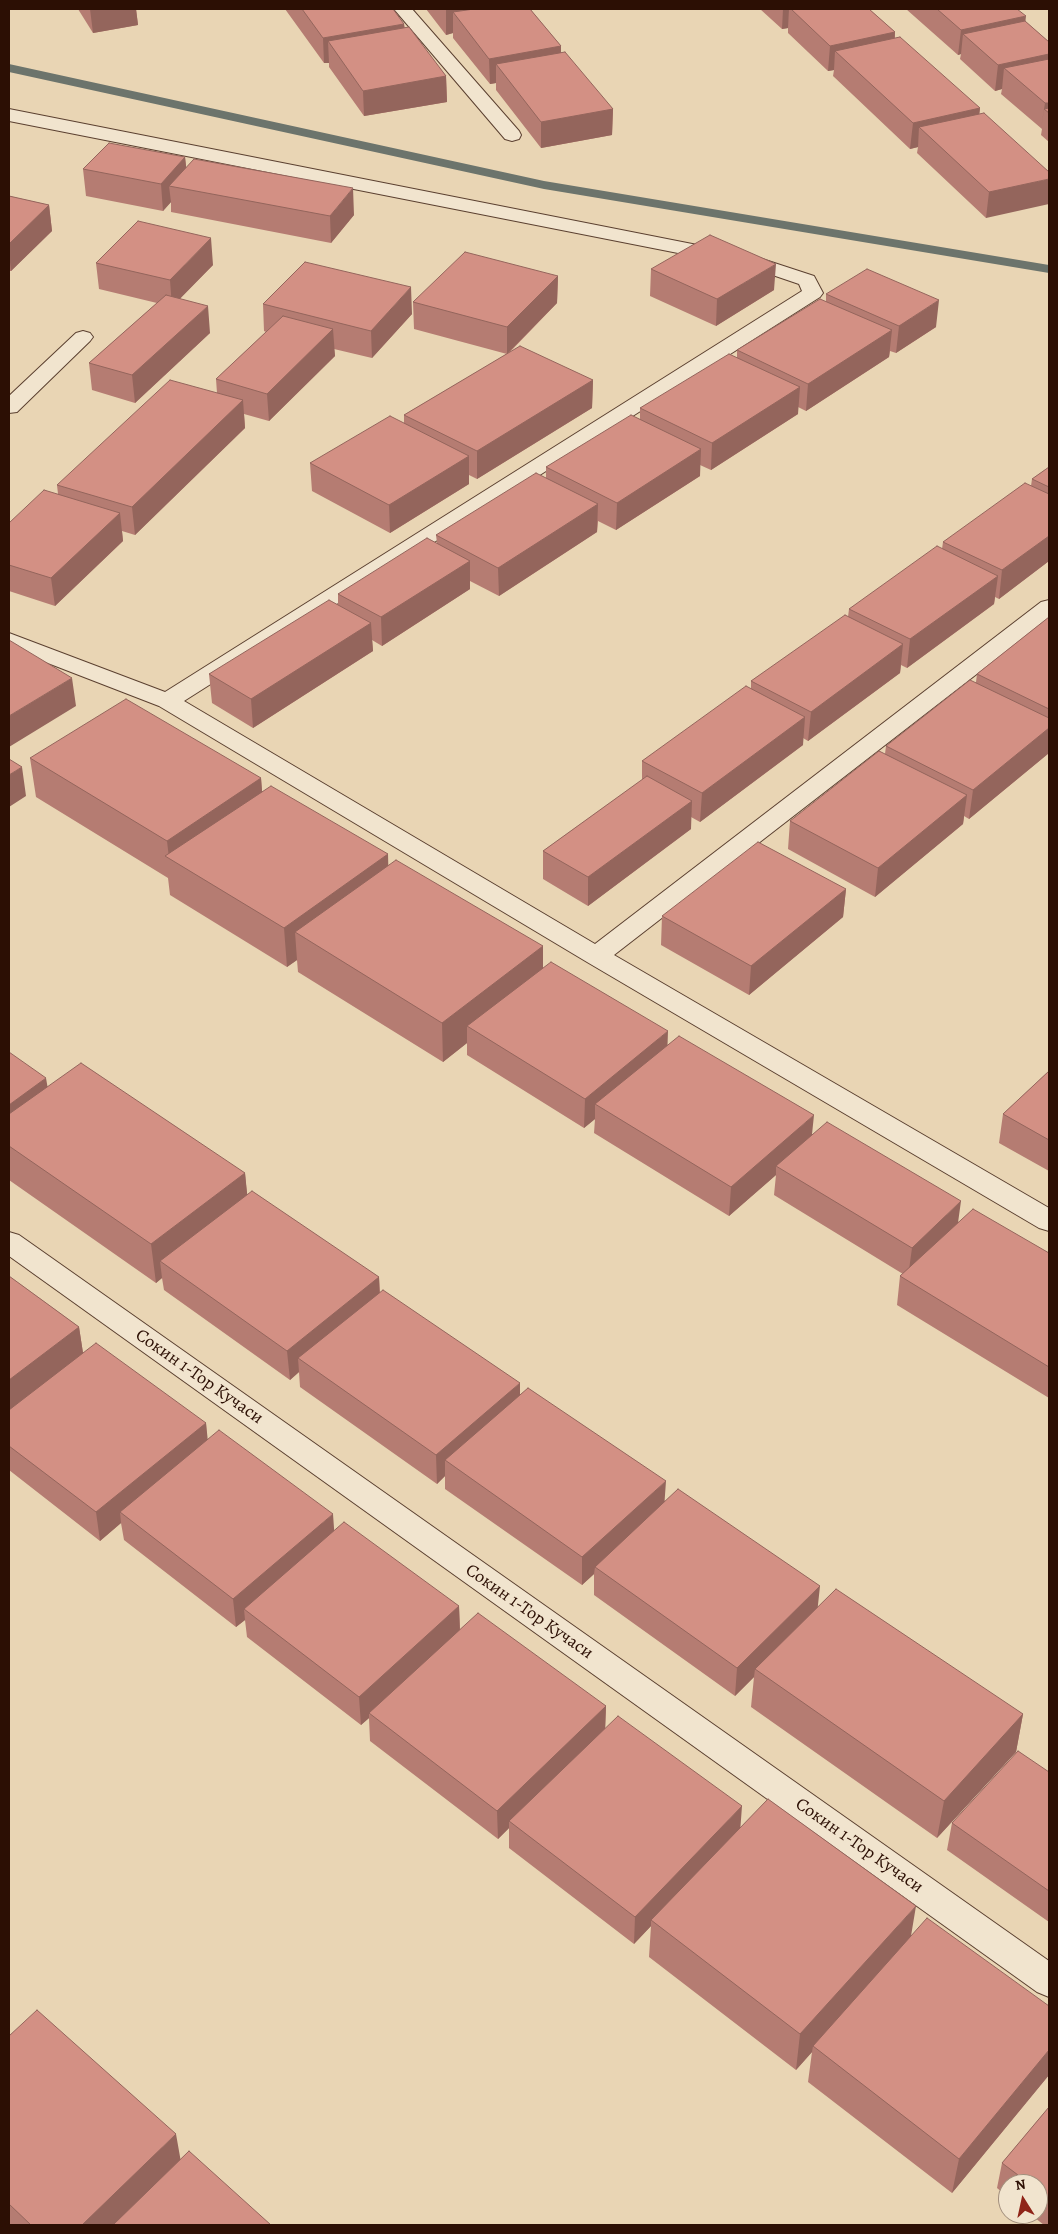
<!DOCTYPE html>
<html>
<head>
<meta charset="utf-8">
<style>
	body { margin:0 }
	#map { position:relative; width:1058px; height:2234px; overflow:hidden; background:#e9d5b4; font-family:Alegreya,serif }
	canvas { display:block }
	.frame { position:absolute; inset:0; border:10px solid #2c0f04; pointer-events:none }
	.north { position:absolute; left:998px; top:2174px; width:50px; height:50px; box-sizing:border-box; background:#f1e4ce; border:1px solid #a28f7d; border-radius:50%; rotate:350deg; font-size:14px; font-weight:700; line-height:20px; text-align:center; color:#2c0f04 }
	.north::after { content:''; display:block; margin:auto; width:18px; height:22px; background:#8f2418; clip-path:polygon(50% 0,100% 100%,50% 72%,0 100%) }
</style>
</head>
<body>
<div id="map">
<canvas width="1058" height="2234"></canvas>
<div class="frame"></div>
<div class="north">N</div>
</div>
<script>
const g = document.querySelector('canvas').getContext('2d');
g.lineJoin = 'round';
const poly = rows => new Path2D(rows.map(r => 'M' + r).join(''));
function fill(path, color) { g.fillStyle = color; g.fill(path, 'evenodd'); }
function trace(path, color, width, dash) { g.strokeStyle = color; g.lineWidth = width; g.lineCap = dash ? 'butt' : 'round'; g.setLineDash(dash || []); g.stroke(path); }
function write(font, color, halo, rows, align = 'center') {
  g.font = font + ' Alegreya,serif'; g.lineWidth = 5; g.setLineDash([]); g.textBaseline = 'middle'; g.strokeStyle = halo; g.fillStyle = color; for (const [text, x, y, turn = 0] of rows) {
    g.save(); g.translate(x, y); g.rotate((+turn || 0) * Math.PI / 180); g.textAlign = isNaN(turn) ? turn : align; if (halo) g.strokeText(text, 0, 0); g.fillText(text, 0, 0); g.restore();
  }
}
fill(poly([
	[9,64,544,181,1049,265,1049,273,544,189,9,72,9,64]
]), '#6c746c');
const minor = poly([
	[394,9,412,9,519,131,521,135,519,139,512,141,505,139,394,9],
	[9,109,753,256,814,276,823,293,820,297,184,701,595,944,1041,602,1049,600,1049,618,614,955,1049,1208,1049,1231,1039,1228,587,962,159,706,9,648,9,633,165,692,802,291,799,284,749,267,9,121,9,109],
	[83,331,90,333,93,337,90,341,17,412,9,413,9,396,76,333,83,331],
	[9,1232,19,1235,1049,1961,1049,1997,1037,1992,9,1256,9,1232]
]);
trace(minor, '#5b4030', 2);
fill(minor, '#f1e4ce');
fill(poly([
	[78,9,136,9,138,25,93,33],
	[285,9,393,9,404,24,405,28,446,76,447,102,364,116,329,67,329,63,324,63],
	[426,9,530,9,561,46,561,53,613,109,612,135,541,148,496,90,496,83,490,84,453,38,453,33,446,35],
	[760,9,869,9,895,32,895,39,980,108,979,115,1049,172,986,218,917,153,918,147,910,149,833,76,834,70,828,71,788,33,788,28,782,29],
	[906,9,1017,9,1025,21,1049,42,1049,142,1041,135,1042,129,1001,94,1002,89,995,91,960,59,961,54,958,55],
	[185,157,186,167,354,215,331,243,171,212,171,202,163,211,86,196,83,169],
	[9,196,49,205,52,231,11,271,9,271],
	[96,263,213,265,180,298,210,333,135,403,92,390,89,363,157,303,99,289],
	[651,269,774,290,716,326,650,296],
	[558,276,557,303,508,354,593,380,592,408,477,479,469,475,469,484,390,533,312,491,310,463,404,424,404,415,507,354,414,329,413,302],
	[826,294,936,327,896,353,890,351,889,357,806,411,798,407,798,414,711,470,700,465,700,476,616,530,598,521,597,532,499,596,470,581,470,589,382,646,372,640,373,651,253,728,212,703,209,674,338,605,338,594,437,543,436,535,546,478,546,467,640,419,640,408,737,357,737,350,826,301],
	[263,304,412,314,372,358,334,349,335,356,269,421,244,414,245,428,135,535,122,531,123,541,55,606,9,591,9,523,58,494,57,485,217,393,216,379,266,332,264,331],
	[1049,467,1049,561,999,599,995,597,994,604,907,668,901,665,900,673,808,741,803,738,803,745,700,822,691,817,691,829,588,906,543,879,543,851,642,780,642,761,751,689,751,681,848,617,849,609,942,549,943,542,1031,486,1032,479],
	[1049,617,1049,753,969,819,964,816,963,824,875,897,788,849,790,821,885,754,886,746,976,682,977,674],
	[30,758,261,778,262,791,388,854,388,866,543,946,543,968,812,1134,959,1222,1049,1253,1049,1398,897,1305,900,1276,903,1274,774,1195,776,1175,729,1216,594,1133,595,1119,584,1128,467,1055,467,1043,443,1062,298,972,297,960,287,967,170,895,168,878,36,797],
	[846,889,843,917,749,995,661,945,662,916],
	[9,1052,48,1087,245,1173,247,1195,379,1277,380,1293,665,1501,818,1607,1023,1714,1016,1752,937,1838,751,1707,754,1677,735,1696,594,1595,594,1574,582,1585,445,1489,445,1476,437,1484,300,1387,299,1372,290,1380,164,1290,162,1278,156,1283,9,1180],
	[1049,1071,1049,1171,999,1143,1003,1114],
	[9,1276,79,1327,83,1353,206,1423,207,1440,334,1531,459,1606,460,1629,606,1706,605,1728,740,1828,911,1937,1049,2006,1049,2075,952,2193,808,2082,812,2052,796,2070,649,1957,651,1926,634,1944,509,1848,509,1828,498,1839,370,1741,369,1718,361,1725,247,1637,245,1620,236,1627,124,1540,121,1523,100,1541,9,1470],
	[1049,1772,1049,1922,947,1850,952,1823],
	[9,2036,180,2160,271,2225,9,2225],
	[1049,2107,1049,2225,1044,2225,1030,2214,1038,2214,1038,2184,1008,2184,1008,2197,997,2188,1002,2163]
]), '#b57c72');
fill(poly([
	[90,9,136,9,138,25,93,33],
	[446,9,516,9,453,12,453,33,446,35],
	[783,9,789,9,788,28,782,29],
	[1026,16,1023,42,963,34,961,54,958,55,961,30],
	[404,24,405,49,328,41,329,63,324,63,323,38],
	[895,32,893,58,835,51,834,70,828,71,830,46],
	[561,46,561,72,496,64,496,83,490,84,489,59],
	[1049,54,1049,79,1004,68,1002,89,995,91,998,65],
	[446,76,447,102,364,116,363,91],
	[1045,103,1049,103,1049,113,1044,109,1041,129],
	[980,108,977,134,919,127,918,147,910,149,913,123],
	[613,109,612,135,541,148,541,122],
	[185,157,188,183,169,186,171,202,163,211,161,184],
	[1049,179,1049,204,986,218,989,192],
	[353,188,354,215,331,243,330,216],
	[49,205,52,231,11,271,9,253,9,244],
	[211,238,213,265,172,307,170,280],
	[776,264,774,290,716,326,717,299],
	[558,276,557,303,507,354,507,327],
	[411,287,412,314,372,358,371,331],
	[939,300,936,327,896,353,899,326],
	[208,306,210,333,135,403,132,375],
	[333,329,335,356,269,421,267,394],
	[892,330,889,357,806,411,808,384],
	[593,380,592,408,477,479,477,451],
	[800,387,798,414,711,470,712,443],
	[243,400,245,428,135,535,132,507],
	[701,449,700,476,616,530,617,503],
	[469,456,469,484,390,533,389,505],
	[598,504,597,532,499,596,498,568],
	[120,513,123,541,55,606,51,578],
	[1049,536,1049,561,999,599,1002,570],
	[470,561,470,589,382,646,381,617],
	[998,576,994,604,907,668,910,639],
	[371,623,373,651,253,728,251,699],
	[903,644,900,673,808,741,811,712],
	[72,678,76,706,9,747,9,716],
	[805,717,803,745,700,822,702,793],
	[1049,728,1049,753,969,819,973,790],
	[22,767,26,796,9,807,9,775],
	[261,778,264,817,169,858,167,841],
	[967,795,963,824,875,897,878,868],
	[692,801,691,829,588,906,588,877],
	[388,854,389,893,295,932,297,960,287,967,284,928],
	[846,889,843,917,749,995,751,966],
	[543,946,543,985,467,1026,467,1043,443,1062,442,1023],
	[668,1031,667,1060,595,1104,595,1119,584,1128,585,1099],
	[46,1078,51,1107,9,1137,9,1105],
	[814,1115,811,1144,776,1166,776,1175,729,1216,731,1187],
	[245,1173,249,1212,160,1261,162,1278,156,1283,151,1244],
	[961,1201,957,1230,908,1277,912,1248],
	[379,1277,380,1305,298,1358,299,1372,290,1380,287,1351],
	[79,1327,85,1366,9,1424,9,1380],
	[520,1383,520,1411,445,1460,445,1476,437,1484,436,1455],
	[206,1423,209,1452,120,1512,121,1523,100,1541,96,1512],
	[666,1481,664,1509,595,1567,594,1574,582,1585,582,1557],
	[333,1514,335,1542,244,1609,245,1620,236,1627,233,1599],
	[820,1586,817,1614,755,1669,754,1677,735,1696,737,1668],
	[459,1606,460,1634,369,1713,369,1718,361,1725,359,1697],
	[606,1706,605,1734,509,1821,509,1828,498,1839,497,1811],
	[1023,1714,1016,1752,937,1838,944,1801],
	[742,1806,740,1833,651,1920,651,1926,634,1944,635,1917],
	[916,1906,910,1942,813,2046,812,2052,796,2070,800,2034],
	[1049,2050,1049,2075,952,2193,959,2159],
	[176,2134,182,2168,124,2225,82,2225]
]), '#94655c');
const building = poly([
	[302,9,393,9,404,24,323,38,302,9],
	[474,9,530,9,561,46,489,59,453,12,474,9],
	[791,9,869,9,895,32,830,46,791,9],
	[937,9,1017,9,1026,16,961,30,937,9],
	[1025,21,1049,42,1049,54,998,65,963,34,1025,21],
	[409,27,446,76,363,91,328,41,409,27],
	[900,37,980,108,913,123,835,51,900,37],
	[565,52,613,109,541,122,496,64,565,52],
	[1049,59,1049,103,1045,103,1004,68,1049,59],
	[1049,108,1049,113,1044,109,1049,108],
	[984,113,1049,172,1049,179,989,192,919,127,984,113],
	[109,143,185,157,161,184,83,169,109,143],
	[194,159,353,188,330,216,169,186,194,159],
	[9,196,49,205,9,244,9,196],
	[138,221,211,238,170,280,96,263,138,221],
	[710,235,776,264,717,299,651,269,710,235],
	[465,252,558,276,507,327,413,302,465,252],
	[305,262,411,287,371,331,263,304,305,262],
	[867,269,939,300,899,326,826,294,867,269],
	[166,295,208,306,132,375,89,363,166,295],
	[820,299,892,330,808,384,737,350,820,299],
	[283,316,333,329,267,394,216,379,283,316],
	[520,346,593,380,477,451,404,415,520,346],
	[729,354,800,387,712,443,640,408,729,354],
	[170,380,243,400,132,507,57,485,170,380],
	[631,415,701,449,617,503,546,467,631,415],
	[390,416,469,456,389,505,310,463,390,416],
	[1049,467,1049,487,1032,479,1049,467],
	[536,473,598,504,498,568,436,535,536,473],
	[1025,483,1049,494,1049,536,1002,570,943,542,1025,483],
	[44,490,120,513,51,578,9,565,9,523,44,490],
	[427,538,470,561,381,617,338,594,427,538],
	[937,546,998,576,910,639,849,609,937,546],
	[329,600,371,623,251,699,209,674,329,600],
	[845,615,903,644,811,712,751,681,845,615],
	[1049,617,1049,709,977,674,1049,617],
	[9,640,72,678,9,716,9,640],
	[970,680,1049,718,1049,728,973,790,886,746,970,680],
	[746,686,805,717,702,793,642,761,746,686],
	[126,699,261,778,167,841,30,758,126,699],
	[879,751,967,795,878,868,790,821,879,751],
	[9,759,22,767,9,775,9,759],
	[647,776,692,801,588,877,543,851,647,776],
	[271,786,388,854,284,928,165,856,271,786],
	[758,842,846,889,751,966,662,916,758,842],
	[396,860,543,946,442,1023,295,932,396,860],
	[551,962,668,1031,585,1099,467,1026,551,962],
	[679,1036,814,1115,731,1187,595,1104,679,1036],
	[9,1052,46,1078,9,1105,9,1052],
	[81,1063,245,1173,151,1244,9,1146,9,1114,81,1063],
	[1049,1071,1049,1140,1003,1114,1049,1071],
	[827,1122,961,1201,912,1248,776,1166,827,1122],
	[252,1191,379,1277,287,1351,160,1261,252,1191],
	[973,1209,1049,1253,1049,1367,900,1276,973,1209],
	[9,1276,79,1327,9,1380,9,1276],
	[383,1290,520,1383,436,1455,298,1358,383,1290],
	[96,1343,206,1423,96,1512,9,1446,9,1410,96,1343],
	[528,1388,666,1481,582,1557,445,1460,528,1388],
	[219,1430,333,1514,233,1599,120,1512,219,1430],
	[678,1489,820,1586,737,1668,595,1567,678,1489],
	[344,1522,459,1606,359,1697,244,1609,344,1522],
	[836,1589,1023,1714,944,1801,755,1669,836,1589],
	[478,1613,606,1706,497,1811,369,1713,478,1613],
	[618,1716,742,1806,635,1917,509,1821,618,1716],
	[1018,1751,1049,1772,1049,1891,952,1823,1018,1751],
	[768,1799,916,1906,800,2034,651,1920,768,1799],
	[927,1918,1049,2006,1049,2050,959,2159,813,2046,927,1918],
	[37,2010,176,2134,82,2225,31,2225,9,2204,9,2036,37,2010],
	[1049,2107,1049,2199,1038,2190,1038,2184,1030,2184,1002,2163,1049,2107],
	[189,2151,271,2225,113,2225,189,2151]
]);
fill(building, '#d39084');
trace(building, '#94655c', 1);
write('18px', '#2c0f04', '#f1e4ce', [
	["Сокин 1-Тор Kучаси",199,1377,35],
	["Сокин 1-Тор Kучаси",529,1612,35],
	["Сокин 1-Тор Kучаси",859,1846,35]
]);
</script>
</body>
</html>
